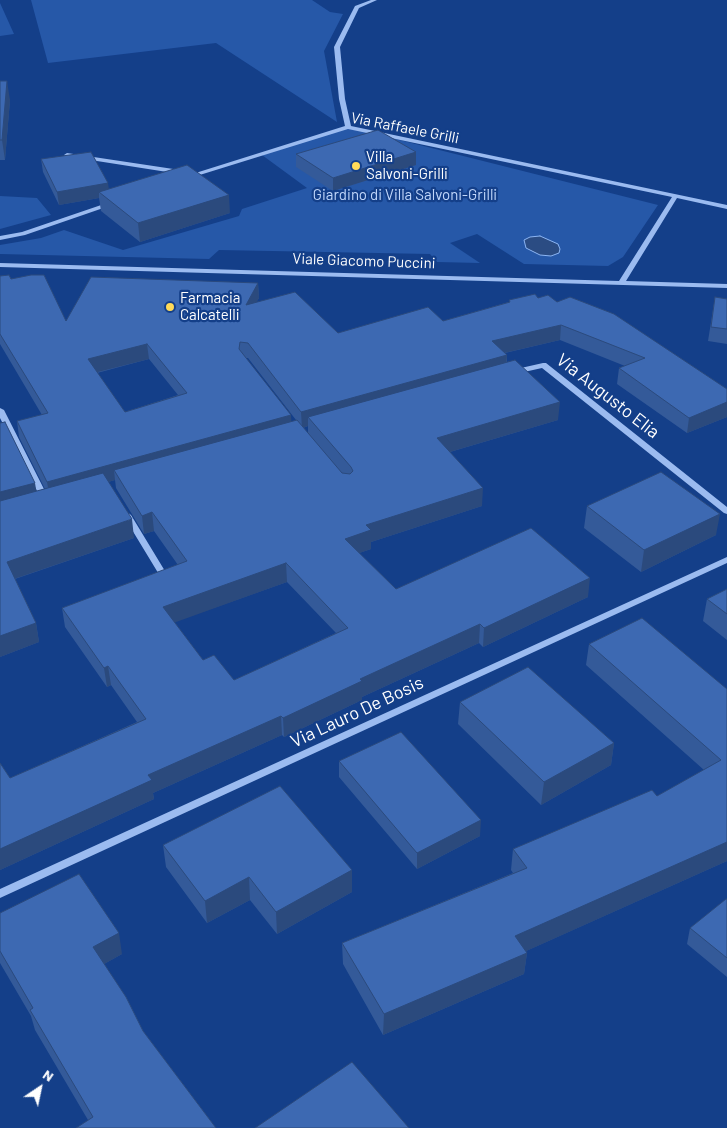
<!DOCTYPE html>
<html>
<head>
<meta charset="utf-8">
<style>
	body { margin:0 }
	#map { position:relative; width:727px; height:1128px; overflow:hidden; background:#143f89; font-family:Barlow,sans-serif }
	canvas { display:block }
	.north { position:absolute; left:15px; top:1063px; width:50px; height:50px; -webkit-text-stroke:4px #143f89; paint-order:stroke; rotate:34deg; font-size:14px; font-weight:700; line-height:20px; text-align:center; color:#fff }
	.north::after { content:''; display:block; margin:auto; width:18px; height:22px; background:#fff; clip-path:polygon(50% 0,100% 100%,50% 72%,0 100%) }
</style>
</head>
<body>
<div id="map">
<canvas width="727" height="1128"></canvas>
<div class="north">N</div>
</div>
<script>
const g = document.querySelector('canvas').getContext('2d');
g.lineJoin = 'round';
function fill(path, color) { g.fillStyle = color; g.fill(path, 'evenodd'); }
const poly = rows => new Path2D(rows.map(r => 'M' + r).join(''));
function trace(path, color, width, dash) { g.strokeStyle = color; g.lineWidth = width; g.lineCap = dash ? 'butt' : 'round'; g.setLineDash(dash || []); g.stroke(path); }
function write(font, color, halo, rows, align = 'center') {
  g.font = font + ' Barlow,sans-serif'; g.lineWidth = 4.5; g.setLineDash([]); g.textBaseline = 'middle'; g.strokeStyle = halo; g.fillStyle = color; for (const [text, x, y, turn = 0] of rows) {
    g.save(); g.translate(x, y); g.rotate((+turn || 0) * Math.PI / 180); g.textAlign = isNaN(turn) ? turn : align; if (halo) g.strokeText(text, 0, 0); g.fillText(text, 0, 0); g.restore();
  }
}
fill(poly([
	[31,0,312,0,330,12,343,14,324,51,337,122,216,43,48,63],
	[0,3,14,34,0,36],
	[348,127,658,205,623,257,608,266,524,264,477,234,450,243,480,263,437,262,430,254,219,250,209,259,0,254,0,245,41,238,64,230,123,250,239,216,242,209,307,188,262,155],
	[0,196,37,198,51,215,0,229]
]), '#2658a8');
const water = poly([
	[540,236,558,244,560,249,559,253,551,256,540,255,526,248,524,240,530,237,540,236]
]);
fill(water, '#2b4c83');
trace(water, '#8cb5f3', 1);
fill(poly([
	[371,0,377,0,359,8,340,47,345,99,351,126,727,205,727,209,677,198,626,281,727,284,727,288,0,267,0,263,619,281,672,197,348,129,190,178,186,178,186,176,345,126,339,99,334,47,355,6,371,0],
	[67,153,180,170,183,172,180,174,65,156,64,155,67,153],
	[110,202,113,204,112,205,25,235,0,240,0,236,22,232,110,202],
	[543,363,546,363,727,507,727,514,724,513,542,368,515,374,511,372,512,370,543,363],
	[0,408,4,410,49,499,48,501,42,501,41,499,0,418,0,408],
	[127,512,131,515,171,581,170,583,167,584,163,581,123,515,127,512],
	[727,557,727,563,0,898,0,889,727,557]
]), '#9bbbf0');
fill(poly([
	[0,81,10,100,5,160,0,160],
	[296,154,416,165,333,191,296,167],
	[41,159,109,189,230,213,140,242,101,211,99,198,59,205,43,172],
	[0,276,11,279,66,321,258,283,259,298,256,302,338,333,443,321,509,302,509,300,538,298,557,302,727,389,727,417,687,433,617,384,619,368,625,366,560,340,505,353,507,355,507,363,558,420,450,452,482,506,371,542,371,549,359,553,396,589,588,597,483,647,479,643,362,697,362,700,284,737,282,735,153,793,154,799,0,870,0,763,10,778,137,722,111,685,107,687,65,627,62,608,178,565,154,531,144,534,116,488,115,480,108,482,134,538,15,579,36,623,39,642,0,657,0,423,37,491,45,489,19,437,17,421,42,415,0,344],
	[245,358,248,358,296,420,291,422,291,415],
	[149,359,178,395,125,412,97,373],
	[308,426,308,434,303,428],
	[287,582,336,633,234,680,203,660,174,622],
	[715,297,727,299,727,344,708,341],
	[587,506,716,535,641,572,584,528],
	[727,589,727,640,703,621,707,599],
	[589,644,727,689,727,861,526,951,527,953,524,974,383,1035,343,964,342,943,513,873,511,870,513,849,657,796,704,770,586,665],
	[460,702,614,743,611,765,541,805,458,724],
	[339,761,480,836,417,869,339,777],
	[163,845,352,892,277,934,250,900,207,923,166,867],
	[727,899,727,977,687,944,690,928],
	[0,913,122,954,104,964,143,1031,216,1128,88,1120,35,1030,31,1016,0,963]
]), '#345a99');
fill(poly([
	[7,81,10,100,5,160,2,140],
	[416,152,416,165,333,191,333,178],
	[108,183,110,196,99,192,99,198,59,205,57,192],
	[229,195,230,213,140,242,138,223],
	[258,283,259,298,247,320,246,305],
	[561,325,560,340,491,356,492,341],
	[147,344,149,359,90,374,88,359],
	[507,355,506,370,308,417,308,426,302,428,301,412],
	[560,402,558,420,436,456,437,438],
	[727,402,727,417,687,433,689,418],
	[291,415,292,431,114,470,115,480,50,498,47,482],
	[35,483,38,501,0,511,0,492],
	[483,488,482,506,371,542,371,549,345,558,345,539,366,525],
	[152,512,154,531,144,534,142,516],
	[720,514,716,535,641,572,644,550],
	[132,519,134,538,11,580,7,562],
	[286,563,287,582,165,626,163,607],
	[590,578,588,597,483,647,484,628],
	[36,623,39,642,0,657,0,636],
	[480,624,479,643,362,697,362,700,284,737,283,718,360,679],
	[108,666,111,685,107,687,104,668],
	[281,716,282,735,153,793,154,799,0,870,0,849,148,775],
	[614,743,611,765,541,805,544,782],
	[481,820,480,836,417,869,417,853],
	[727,842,727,861,513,957,515,936],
	[352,870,352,892,277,934,276,912],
	[249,877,250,900,207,923,205,901],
	[119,933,122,954,97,968,93,947],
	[527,953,524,974,383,1035,384,1014]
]), '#2b4a7d');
const building = poly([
	[0,81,7,81,2,140,0,140,0,81],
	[378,130,416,152,333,178,296,154,378,130],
	[91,152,108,183,57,192,41,159,91,152],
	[187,165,229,195,138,223,99,192,187,165],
	[9,275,11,279,31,275,44,275,66,321,91,277,258,283,246,305,295,292,338,333,428,307,443,321,510,302,509,300,535,294,538,298,548,295,557,302,570,297,614,314,727,389,727,402,689,418,619,368,645,358,561,325,492,341,507,355,301,412,248,343,240,342,239,349,291,415,47,482,17,421,48,413,0,334,0,276,9,275],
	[147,344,187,393,125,412,88,359,147,344],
	[715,297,727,299,727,329,711,327,715,297],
	[515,360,560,402,437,438,483,488,366,525,371,530,345,539,396,589,531,528,590,578,484,628,480,624,360,679,362,681,283,718,281,716,148,775,152,780,0,849,0,763,10,778,146,719,108,666,104,668,62,608,187,561,152,512,142,516,114,470,297,420,342,473,350,474,353,471,351,467,308,417,515,360],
	[286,563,348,628,234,680,214,655,203,660,163,607,286,563],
	[5,422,35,483,0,492,0,423,5,422],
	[661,472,720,514,644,550,587,506,661,472],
	[103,473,132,519,7,562,36,623,0,636,0,501,103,473],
	[727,589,727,614,707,599,727,589],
	[642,618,727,689,727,842,515,936,527,953,384,1014,342,943,527,868,513,849,652,790,657,796,721,760,589,644,642,618],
	[528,667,614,743,544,782,460,702,528,667],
	[401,732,481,820,417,853,339,761,401,732],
	[280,786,352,870,276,912,249,877,205,901,163,845,280,786],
	[79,874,119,933,93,947,126,997,143,1031,216,1128,76,1128,93,1117,30,1010,33,1008,0,951,0,913,79,874],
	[726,899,727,899,727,958,690,928,726,899],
	[352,1062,409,1128,255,1128,352,1062]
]);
fill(building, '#3d69b2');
trace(building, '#2b4a7d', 1);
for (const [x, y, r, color] of [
	[356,166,5,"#ffda59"],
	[170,307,5,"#ffda59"]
]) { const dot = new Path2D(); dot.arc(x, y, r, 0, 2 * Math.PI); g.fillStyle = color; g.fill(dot); trace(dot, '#143f89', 2); }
write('15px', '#fff', '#143f89', [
	["Via Raffaele Grilli",405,128,11],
	["Viale Giacomo Puccini",364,261,2]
]);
write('15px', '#fff', '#143f89', [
	["Villa",366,157],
	["Salvoni-Grilli",366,174],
	["Farmacia",180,298],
	["Calcatelli",180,315]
], 'left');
write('15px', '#c1d7fb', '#143f89', [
	["Giardino di Villa Salvoni-Grilli",405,195]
]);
write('18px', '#fff', '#143f89', [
	["Via Augusto Elia",608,396,38],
	["Via Lauro De Bosis",357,712,-25]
]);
</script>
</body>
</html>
